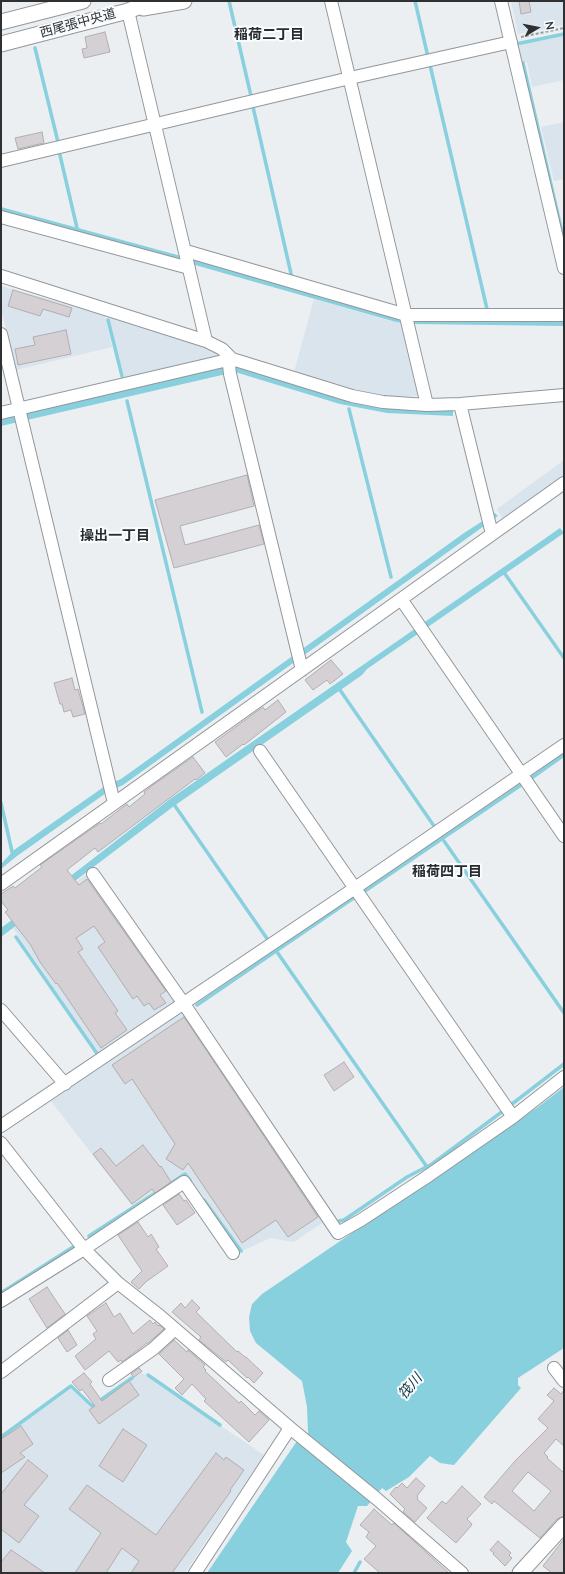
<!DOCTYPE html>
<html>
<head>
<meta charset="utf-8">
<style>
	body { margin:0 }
	#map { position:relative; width:565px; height:1574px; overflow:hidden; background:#ebeff2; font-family:"Nunito Sans",sans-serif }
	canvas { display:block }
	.frame { position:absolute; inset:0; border:2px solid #2f3031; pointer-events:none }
	.north { position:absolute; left:517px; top:8px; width:40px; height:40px; -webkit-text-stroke:3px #f9fcff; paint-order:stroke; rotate:80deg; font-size:11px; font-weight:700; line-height:16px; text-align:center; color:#2f3031 }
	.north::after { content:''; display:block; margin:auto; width:14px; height:18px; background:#2f3031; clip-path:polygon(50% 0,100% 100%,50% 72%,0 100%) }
</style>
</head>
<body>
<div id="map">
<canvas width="565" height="1574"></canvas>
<div class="frame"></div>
<div class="north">N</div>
</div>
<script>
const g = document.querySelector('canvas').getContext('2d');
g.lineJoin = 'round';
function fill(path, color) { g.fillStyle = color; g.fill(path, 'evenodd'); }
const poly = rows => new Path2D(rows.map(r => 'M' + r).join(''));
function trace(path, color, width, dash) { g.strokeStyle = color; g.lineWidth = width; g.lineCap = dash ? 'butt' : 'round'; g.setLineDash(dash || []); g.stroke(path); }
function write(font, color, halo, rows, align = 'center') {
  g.font = font + ' "Nunito Sans","Noto Sans JP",sans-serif'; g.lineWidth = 4; g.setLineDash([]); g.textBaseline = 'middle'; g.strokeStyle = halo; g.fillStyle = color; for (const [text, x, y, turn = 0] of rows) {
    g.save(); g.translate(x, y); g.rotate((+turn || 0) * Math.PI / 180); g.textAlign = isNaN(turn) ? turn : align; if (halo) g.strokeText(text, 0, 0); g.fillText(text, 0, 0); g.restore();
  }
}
fill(poly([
	[511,1,564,1,564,25,518,34],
	[564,35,564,80,532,87,527,62,520,63,516,46],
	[564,122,564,179,554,181,541,127],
	[1,286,105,315,112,347,16,370,1,309],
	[314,299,387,320,403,323,422,396,391,397,354,389,294,372],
	[108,316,207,346,218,353,219,357,125,379],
	[564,460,564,476,503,520,497,509],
	[88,873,177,1003,173,1004,172,1002,98,1053,13,928],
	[180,1011,184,1011,325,1221,294,1242,270,1238,242,1251,185,1172,132,1206,51,1101],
	[141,1372,264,1455,185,1573,1,1573,1,1438,71,1389,91,1408]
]), '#dae4ed');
fill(poly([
	[1,207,181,256,193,257,396,317,564,320,564,326,414,324,396,322,195,265,1,213],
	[233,365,351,401,453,410,453,416,387,413,361,408,340,404,235,372,1,426,1,418],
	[495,513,498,516,123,785,106,793,17,856,1,869,1,864,14,850,105,786,121,779,464,533],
	[560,528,564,533,367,669,362,675,174,806,1,937,1,928,81,868,170,799],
	[564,1087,564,1348,518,1378,518,1385,521,1388,454,1465,440,1463,430,1456,409,1477,386,1491,382,1488,367,1506,358,1506,346,1542,352,1551,338,1573,207,1573,297,1441,308,1433,307,1407,302,1381,256,1343,250,1331,249,1317,252,1304,262,1294,538,1107]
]), '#88d0de');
trace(poly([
	[229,1,251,96],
	[415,1,428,57],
	[516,44,564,34],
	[35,48,58,142],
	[523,63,564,241],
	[430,65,487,309],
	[253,107,292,278],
	[59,151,77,228],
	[108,320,122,376],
	[127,401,202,712],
	[349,409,391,577],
	[503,571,564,658],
	[340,690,434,826],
	[530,779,564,755],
	[1,803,13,856],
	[173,803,268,940],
	[444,841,564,1013],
	[362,893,521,785],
	[16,937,98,1055,100,1053],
	[277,952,427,1167],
	[197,1005,355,897],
	[512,1104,564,1064],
	[204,1200,241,1251],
	[339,1221,344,1220,407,1177,432,1164,503,1111],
	[89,1236,185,1174,190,1180],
	[1,1293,73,1247],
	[148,1375,220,1425],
	[1,1437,71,1386,92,1406,132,1378],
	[354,1573,360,1562]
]), '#88d0de', 3.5);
const building = poly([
	[519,1,529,1,531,12,521,14,519,1],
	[105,32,110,52,84,58,82,49,87,48,85,37,105,32],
	[42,132,44,143,18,149,15,138,42,132],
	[13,290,72,308,69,317,43,309,40,316,8,306,13,290],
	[66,330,71,354,18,365,15,349,35,345,33,337,66,330],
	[247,475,254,506,180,526,185,545,259,525,264,544,174,568,155,500,247,475],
	[331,660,343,674,330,684,327,680,313,690,305,680,331,660],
	[72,678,75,690,78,689,85,714,73,717,71,710,64,712,62,704,60,704,54,683,72,678],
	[278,700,286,712,244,745,243,744,226,757,215,742,263,707,265,710,278,700],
	[193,757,205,773,196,780,195,779,98,852,95,848,67,870,79,885,87,879,166,991,160,995,166,1003,154,1010,149,1003,144,1006,137,996,133,999,98,947,105,942,94,926,76,938,83,949,78,952,118,1011,115,1013,127,1030,101,1048,57,983,56,984,40,962,30,944,5,912,8,910,1,901,1,894,13,886,15,888,42,867,40,865,100,823,101,824,127,804,129,807,145,794,144,792,153,785,193,757],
	[184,1017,318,1217,288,1237,276,1220,242,1243,188,1163,183,1170,166,1159,175,1144,132,1079,125,1084,112,1065,184,1017],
	[344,1062,354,1077,334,1091,324,1075,344,1062],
	[143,1145,160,1167,161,1166,171,1182,155,1193,152,1189,132,1204,93,1154,101,1148,116,1166,143,1145],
	[179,1194,184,1201,186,1200,195,1213,177,1225,163,1205,179,1194],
	[138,1222,148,1237,151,1234,159,1247,156,1249,168,1266,147,1281,139,1289,131,1282,142,1271,118,1235,138,1222],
	[47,1287,65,1314,47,1328,29,1299,47,1287],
	[192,1300,200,1308,196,1312,237,1352,238,1351,245,1357,246,1357,263,1373,254,1383,248,1377,247,1378,228,1360,226,1362,199,1340,201,1337,172,1312,181,1303,185,1308,192,1300],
	[106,1303,114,1317,120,1313,133,1334,150,1320,153,1324,155,1322,158,1326,159,1325,164,1329,148,1343,147,1343,122,1362,121,1360,118,1362,109,1351,85,1370,75,1356,96,1339,93,1334,97,1331,87,1316,106,1303],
	[68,1330,77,1345,67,1352,58,1338,68,1330],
	[174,1340,187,1352,188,1350,205,1365,203,1367,206,1370,205,1371,239,1403,241,1401,255,1415,259,1411,269,1420,249,1442,204,1401,206,1399,192,1384,182,1395,175,1388,184,1379,159,1354,174,1340],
	[139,1368,142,1371,134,1377,131,1374,139,1368],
	[84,1373,92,1382,90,1384,102,1401,129,1381,139,1395,99,1424,89,1410,95,1406,82,1389,80,1391,72,1382,84,1373],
	[554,1388,561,1394,564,1390,564,1446,556,1439,544,1453,548,1457,547,1458,564,1473,564,1516,557,1519,540,1538,494,1501,492,1504,484,1497,515,1461,548,1428,538,1419,554,1401,547,1395,554,1388],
	[528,1472,551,1491,534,1511,512,1491,528,1472],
	[21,1426,33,1444,20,1453,25,1457,1,1473,1,1439,21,1426],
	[123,1429,147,1445,123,1482,99,1466,123,1429],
	[216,1453,224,1460,226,1457,244,1470,230,1490,231,1491,172,1573,131,1573,139,1561,122,1548,106,1573,75,1573,101,1533,69,1509,87,1485,156,1535,216,1453],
	[28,1460,48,1476,24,1505,39,1516,19,1543,1,1529,1,1494,28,1460],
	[416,1478,425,1486,417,1496,418,1498,417,1499,427,1508,415,1522,403,1512,405,1509,390,1494,396,1487,397,1488,402,1483,407,1488,416,1478],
	[462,1486,481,1504,467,1519,472,1524,471,1526,456,1543,427,1518,442,1501,446,1504,462,1486],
	[374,1509,392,1525,394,1523,449,1573,380,1573,364,1559,376,1546,366,1537,369,1532,360,1525,374,1509],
	[564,1539,564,1573,552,1573,543,1566,564,1539],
	[498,1541,511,1553,509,1555,512,1558,505,1566,493,1554,494,1553,490,1550,498,1541],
	[11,1550,45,1573,1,1573,1,1562,11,1550]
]);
fill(building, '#d4d0d3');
trace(building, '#b2aeb1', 1);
const minor = poly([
	[331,1,427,405],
	[501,1,564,268],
	[128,11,206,341],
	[1,161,350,78,511,42],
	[1,217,189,268],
	[186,251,406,315,564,315],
	[1,276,206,341,222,349,232,359,352,396,383,402,427,405,460,404,564,395],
	[1,334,114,803],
	[232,359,229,365,230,374,302,670],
	[460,404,492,534],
	[1,413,232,359],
	[401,599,564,836],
	[260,751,513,1117],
	[93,874,184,1004,338,1233,361,1220,425,1178,513,1117,564,1077],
	[1,884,564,483],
	[1,1010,65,1084],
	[1,1126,355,888,564,745],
	[1,1143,84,1249,118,1283,160,1316,295,1432,377,1499,462,1573],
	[1,1301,84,1249,184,1182,233,1253],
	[554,1368,564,1381],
	[1,1372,118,1283],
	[109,1380,153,1349,175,1329],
	[195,1573,290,1428]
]);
const major = poly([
	[143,8,184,1],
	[1,22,83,1],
	[1,44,128,11,153,1],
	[520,1573,564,1525]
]);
trace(minor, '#93979a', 14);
trace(major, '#93979a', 17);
trace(poly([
	[521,37,564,28]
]), '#999c9e', 2, [3, 2]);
trace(minor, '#fff', 12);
trace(major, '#fff', 15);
write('13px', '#2f3031', '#f9fcff', [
	["西尾張中央道",78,24,-15]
]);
write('bold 14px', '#282b2d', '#f9fcff', [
	["稲荷二丁目",269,36],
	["操出一丁目",115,537],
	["稲荷四丁目",447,873]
]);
write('italic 14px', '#0d3138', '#f9fcff', [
	["筏川",411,1387,-50]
]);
</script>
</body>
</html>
